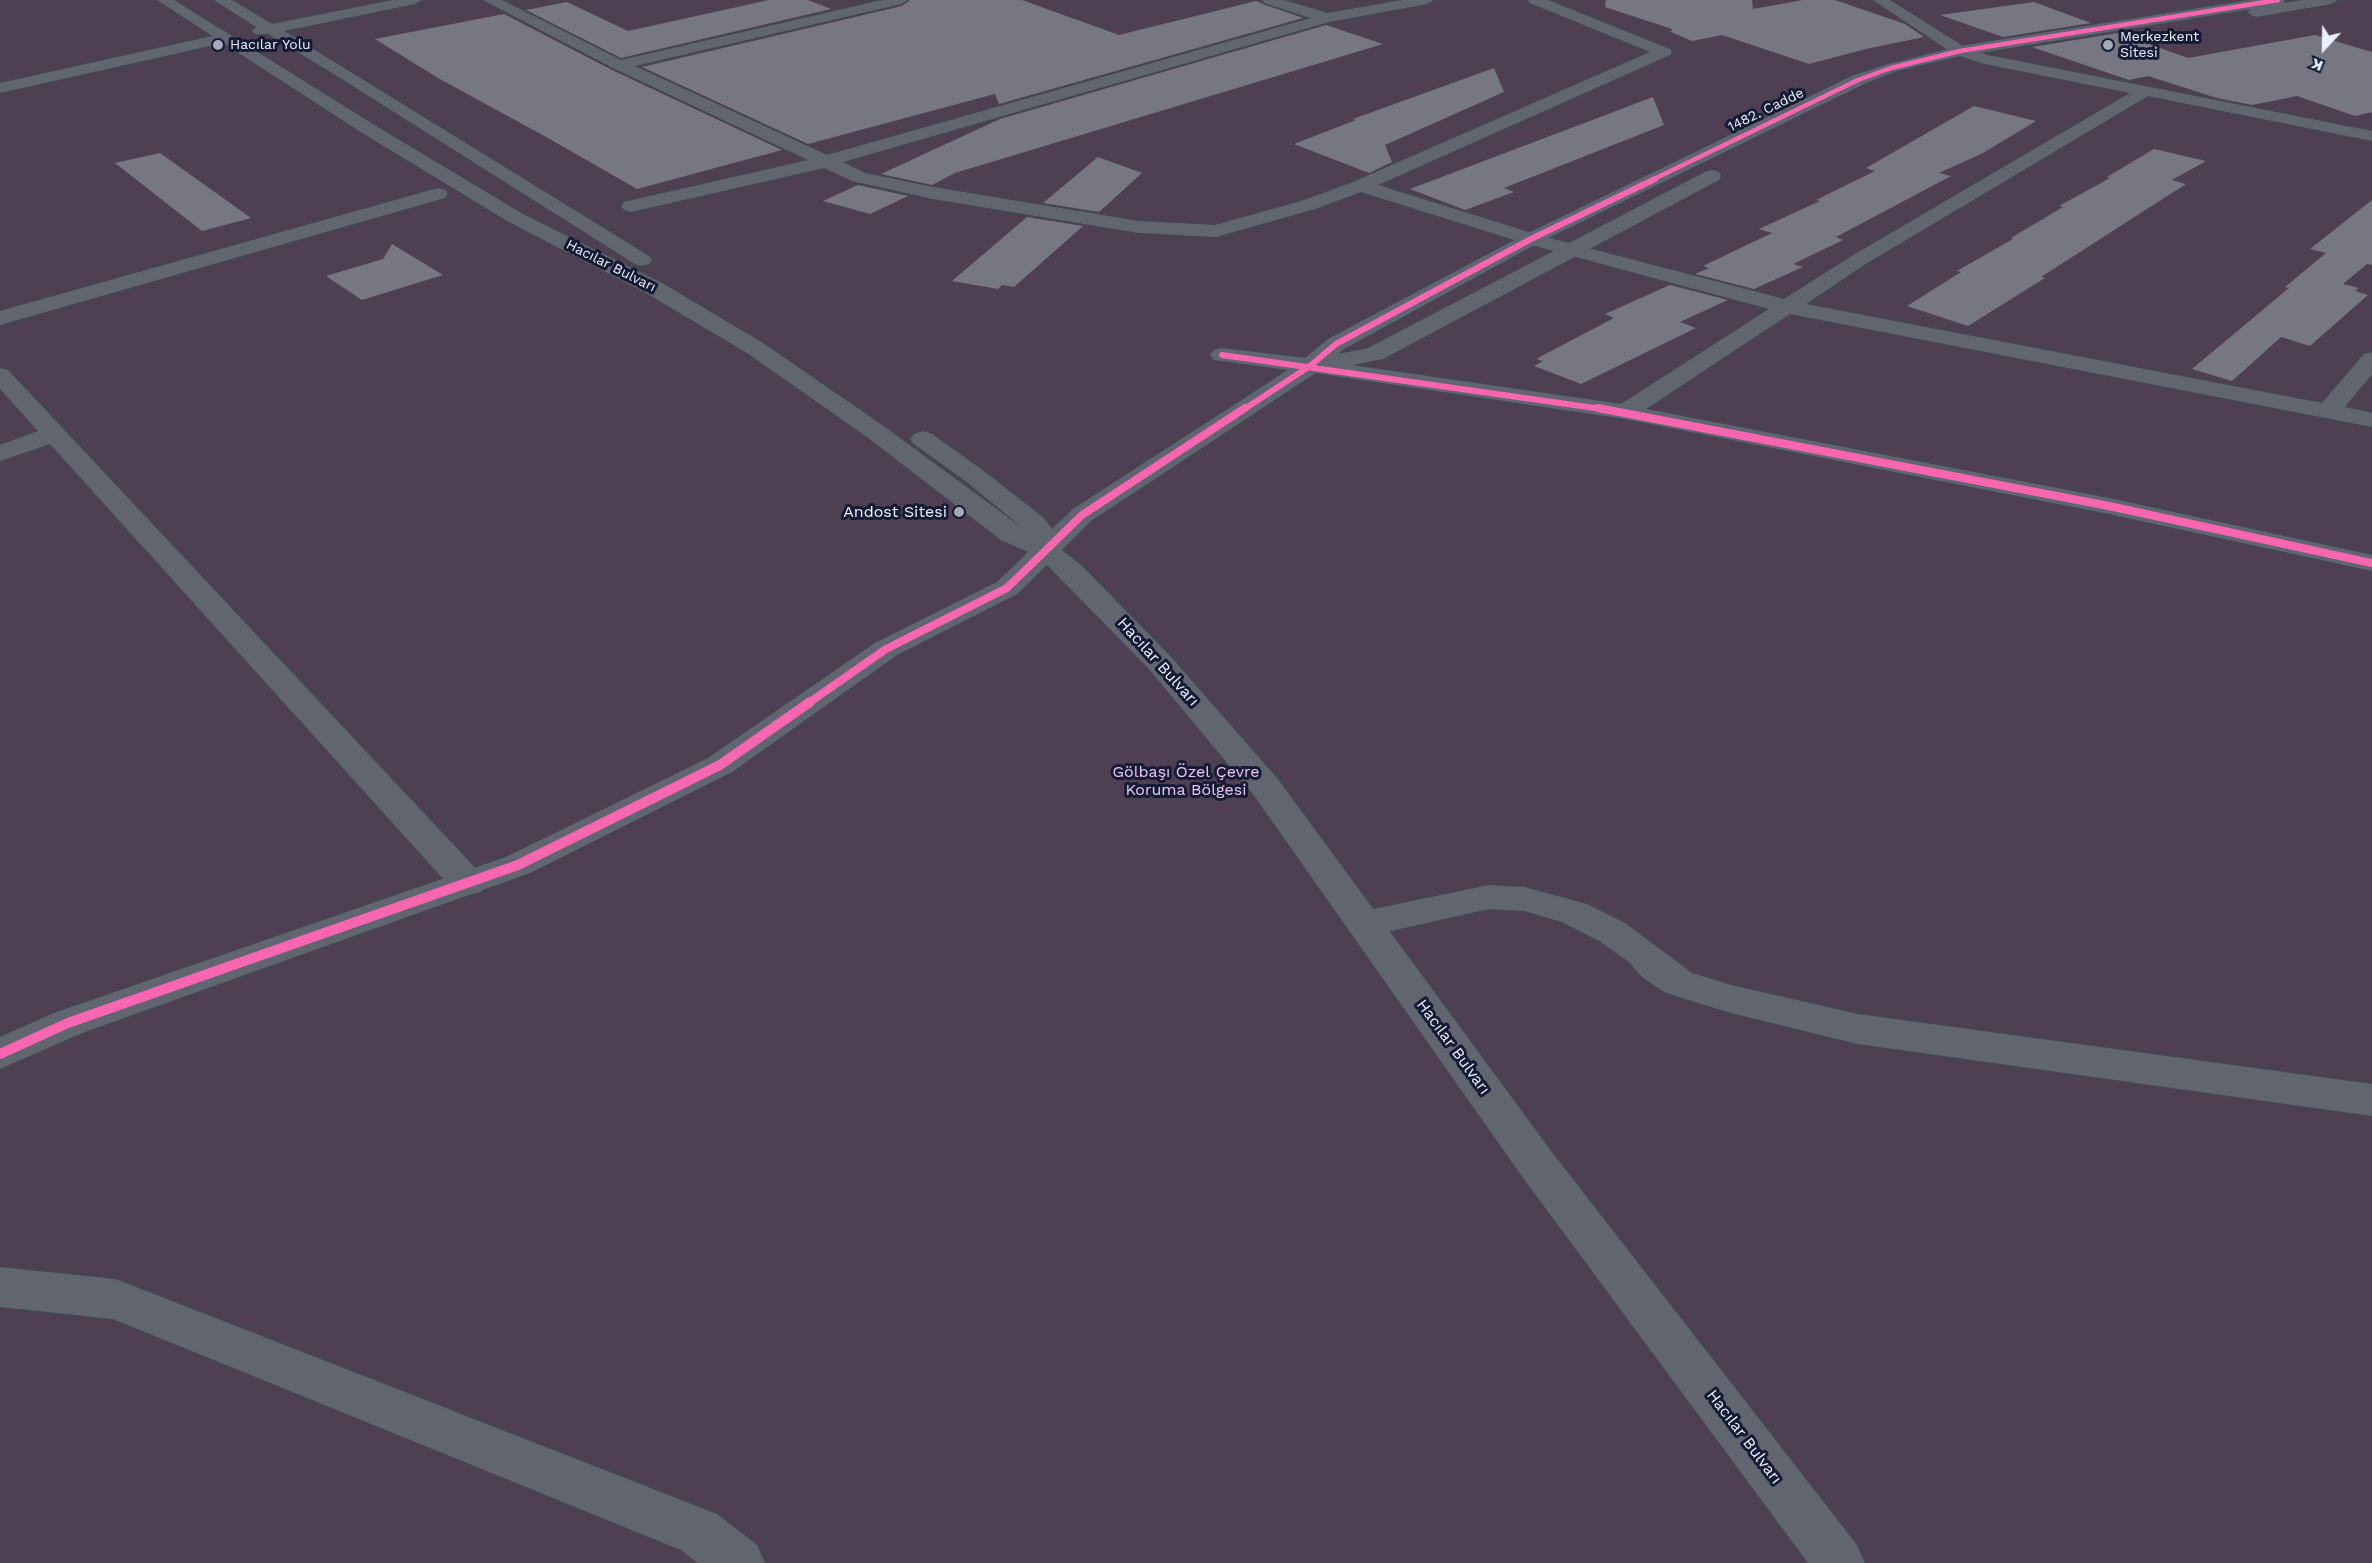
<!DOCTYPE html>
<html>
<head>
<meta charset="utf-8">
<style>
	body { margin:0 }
	#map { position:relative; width:2372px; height:1563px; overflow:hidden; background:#252937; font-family:"Work Sans",sans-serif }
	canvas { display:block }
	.north { position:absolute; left:2294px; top:18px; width:60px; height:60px; -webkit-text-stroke:4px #151b33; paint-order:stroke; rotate:202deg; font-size:16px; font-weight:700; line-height:24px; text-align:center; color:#ecf0fe }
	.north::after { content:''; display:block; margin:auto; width:21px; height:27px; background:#ecf0fe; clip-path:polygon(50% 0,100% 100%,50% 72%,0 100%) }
</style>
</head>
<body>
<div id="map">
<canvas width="2372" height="1563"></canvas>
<div class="north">K</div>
</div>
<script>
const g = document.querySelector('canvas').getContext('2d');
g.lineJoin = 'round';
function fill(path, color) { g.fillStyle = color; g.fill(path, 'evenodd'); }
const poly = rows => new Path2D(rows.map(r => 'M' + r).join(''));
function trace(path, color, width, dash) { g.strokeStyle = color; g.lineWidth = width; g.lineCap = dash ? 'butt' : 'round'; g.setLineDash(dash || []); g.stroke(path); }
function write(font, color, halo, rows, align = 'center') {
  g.font = font + ' "Work Sans",sans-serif'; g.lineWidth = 6; g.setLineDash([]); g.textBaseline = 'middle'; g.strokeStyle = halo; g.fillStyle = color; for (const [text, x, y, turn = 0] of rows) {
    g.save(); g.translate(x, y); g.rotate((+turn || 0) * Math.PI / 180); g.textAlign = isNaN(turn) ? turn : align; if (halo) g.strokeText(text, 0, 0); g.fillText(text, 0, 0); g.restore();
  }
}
fill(poly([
	[0,0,2372,0,2372,1563,0,1563]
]), '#4f3f53');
fill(poly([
	[769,0,808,0,831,9,621,58,526,10,567,2,628,31],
	[910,0,1022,0,1119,35,1256,1,1303,18,999,104,995,94,808,144,642,67,902,6],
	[1606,0,1752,0,1753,9,1803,0,1835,0,1905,24,1924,37,1866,49,1809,64,1722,35,1692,41,1671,32,1672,29,1605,7],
	[2034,2,2091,23,2003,37,1940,15],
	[504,14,612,70,782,150,637,189,548,138,438,78,375,39],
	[1326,25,1383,44,955,173,932,185,881,174,1000,119],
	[2118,33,2188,58,2315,35,2372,52,2372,112,2355,116,2297,96,2252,105,2217,98,2148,76,2129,80,2032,47],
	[1494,68,1504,92,1385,145,1392,162,1369,173,1294,144,1356,120,1353,119],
	[1653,97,1664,125,1504,188,1514,192,1465,210,1410,189],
	[1974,106,2036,121,1983,153,1939,173,1951,176,1836,237,1843,240,1793,264,1803,267,1754,289,1695,274,1709,268,1703,266,1772,233,1759,229,1820,201,1816,200,1875,171,1866,168],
	[2154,149,2206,161,2172,180,2186,184,2041,277,2045,278,1968,326,1907,306,1961,272,1957,271,2013,239,2011,238,2063,207,2059,206,2110,178,2107,177],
	[160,153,251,218,202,231,115,163],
	[1098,157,1142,173,1099,212,1043,203],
	[858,185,908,196,870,214,823,201],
	[2372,200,2372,265,2367,264,2343,284,2359,288,2355,291,2368,295,2310,346,2281,337,2232,381,2192,369,2289,288,2285,287,2326,253,2310,249],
	[1027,217,1083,226,1014,287,1002,285,998,289,952,281],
	[392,244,443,275,362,300,326,276,383,259],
	[1670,285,1728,300,1680,322,1696,328,1581,384,1534,366,1543,361,1536,359,1614,318,1605,314]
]), '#777783');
const street = poly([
	[483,0,502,0,621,60,882,0,908,0,901,4,635,66,827,155,1311,18,1264,3,1262,0,1284,0,1328,13,1402,0,1434,0,1427,4,1329,22,843,162,865,173,933,187,1139,221,1215,225,1301,201,1353,182,1650,52,1530,3,1528,0,1548,0,1670,49,1672,52,1670,55,1378,185,1538,235,1784,299,1850,257,2130,93,1985,64,1954,54,1873,0,1890,0,1966,48,1988,55,2372,131,2372,141,2148,96,1864,265,1806,304,2322,403,2364,354,2372,352,2372,374,2345,407,2372,413,2372,427,1790,314,1646,409,2109,498,2372,555,2372,571,2109,514,1625,419,1302,371,1298,366,1302,361,1310,359,1621,404,1769,309,1524,243,1361,192,1315,209,1216,237,1139,233,933,199,852,181,824,168,631,212,624,210,621,206,624,202,808,160,613,68,483,0],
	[226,33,234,38,232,41,0,93,0,83,226,33],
	[438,188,445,190,448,194,445,198,0,325,0,311,438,188],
	[0,368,8,370,481,874,486,883,481,892,468,895,455,892,50,444,0,461,0,445,38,431,0,389,0,368],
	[1489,885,1524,887,1587,904,1625,923,1692,973,1731,985,1858,1014,2372,1084,2372,1116,1858,1044,1731,1013,1666,993,1642,977,1628,961,1599,941,1562,922,1524,911,1489,909,1364,937,1351,933,1346,924,1351,915,1364,911,1489,885],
	[0,1267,115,1279,131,1285,717,1514,757,1545,765,1563,698,1563,681,1550,113,1319,0,1307,0,1267]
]);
const secondary = poly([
	[157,0,174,0,376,126,523,214,662,283,763,343,885,427,1025,530,967,482,914,444,910,439,914,434,923,431,932,434,985,472,1044,518,1052,529,1073,509,1288,370,1214,360,1210,355,1214,350,1222,348,1305,358,1328,339,1524,235,1852,76,1885,65,1960,46,2250,0,2285,0,2283,3,2303,0,2338,0,2331,4,2256,17,2251,15,2248,12,2251,9,1960,56,1897,71,1864,84,1538,243,1344,349,1338,354,1368,348,1705,172,1712,170,1719,172,1721,176,1719,180,1383,359,1317,372,1091,521,1062,550,1082,566,1171,657,1277,778,1551,1151,1857,1545,1865,1563,1808,1563,1521,1175,1253,794,1149,669,1047,565,1017,594,897,655,732,772,530,873,82,1033,0,1069,0,1037,54,1013,506,857,708,758,875,643,997,582,1028,552,1001,540,867,437,747,353,646,293,509,222,364,134,157,0],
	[214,0,232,0,272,24,393,0,422,0,415,4,284,31,649,256,652,260,649,264,642,266,635,264,337,76,268,34,255,34,252,31,256,27,214,0]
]);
trace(street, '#444753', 3);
trace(secondary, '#444753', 3);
fill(street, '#616570');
fill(secondary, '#616570');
trace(poly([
	[1652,180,1858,80,1891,68,1960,51,2278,0]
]), '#f766af', 4.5);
trace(poly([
	[1222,355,1609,410],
	[1243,410,1310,366,1336,344,1531,239,1655,179]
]), '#f766af', 6);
trace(poly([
	[1598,408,2109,506,2372,563],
	[807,704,886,649,1007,588,1082,515,1245,408]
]), '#f766af', 8);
trace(poly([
	[0,1054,68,1023,518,865,720,765,810,702]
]), '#f766af', 10);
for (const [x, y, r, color] of [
	[218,45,6,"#a6aab8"],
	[2108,45,6,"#a6aab8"],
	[959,512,6,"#a6aab8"]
]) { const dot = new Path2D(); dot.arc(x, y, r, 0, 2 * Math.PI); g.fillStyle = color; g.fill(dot); trace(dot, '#151b33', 2); }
write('14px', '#ecf0fe', '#151b33', [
	["Merkezkent",2120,37],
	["Sitesi",2120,53],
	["Hacılar Yolu",230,45]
], 'left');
write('14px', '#ecf0fe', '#151b33', [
	["1482. Cadde",1766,110,-26],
	["Hacılar Bulvarı",611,266,27]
]);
write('16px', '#ecf0fe', '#151b33', [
	["Andost Sitesi",947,512]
], 'right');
write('16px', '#ecf0fe', '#151b33', [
	["Hacılar Bulvarı",1158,662,48],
	["Hacılar Bulvarı",1453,1047,54],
	["Hacılar Bulvarı",1744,1437,53]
]);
write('16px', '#edc4f2', '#151b33', [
	["Gölbaşı Özel Çevre",1186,772],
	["Koruma Bölgesi",1186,790]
]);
</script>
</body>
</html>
